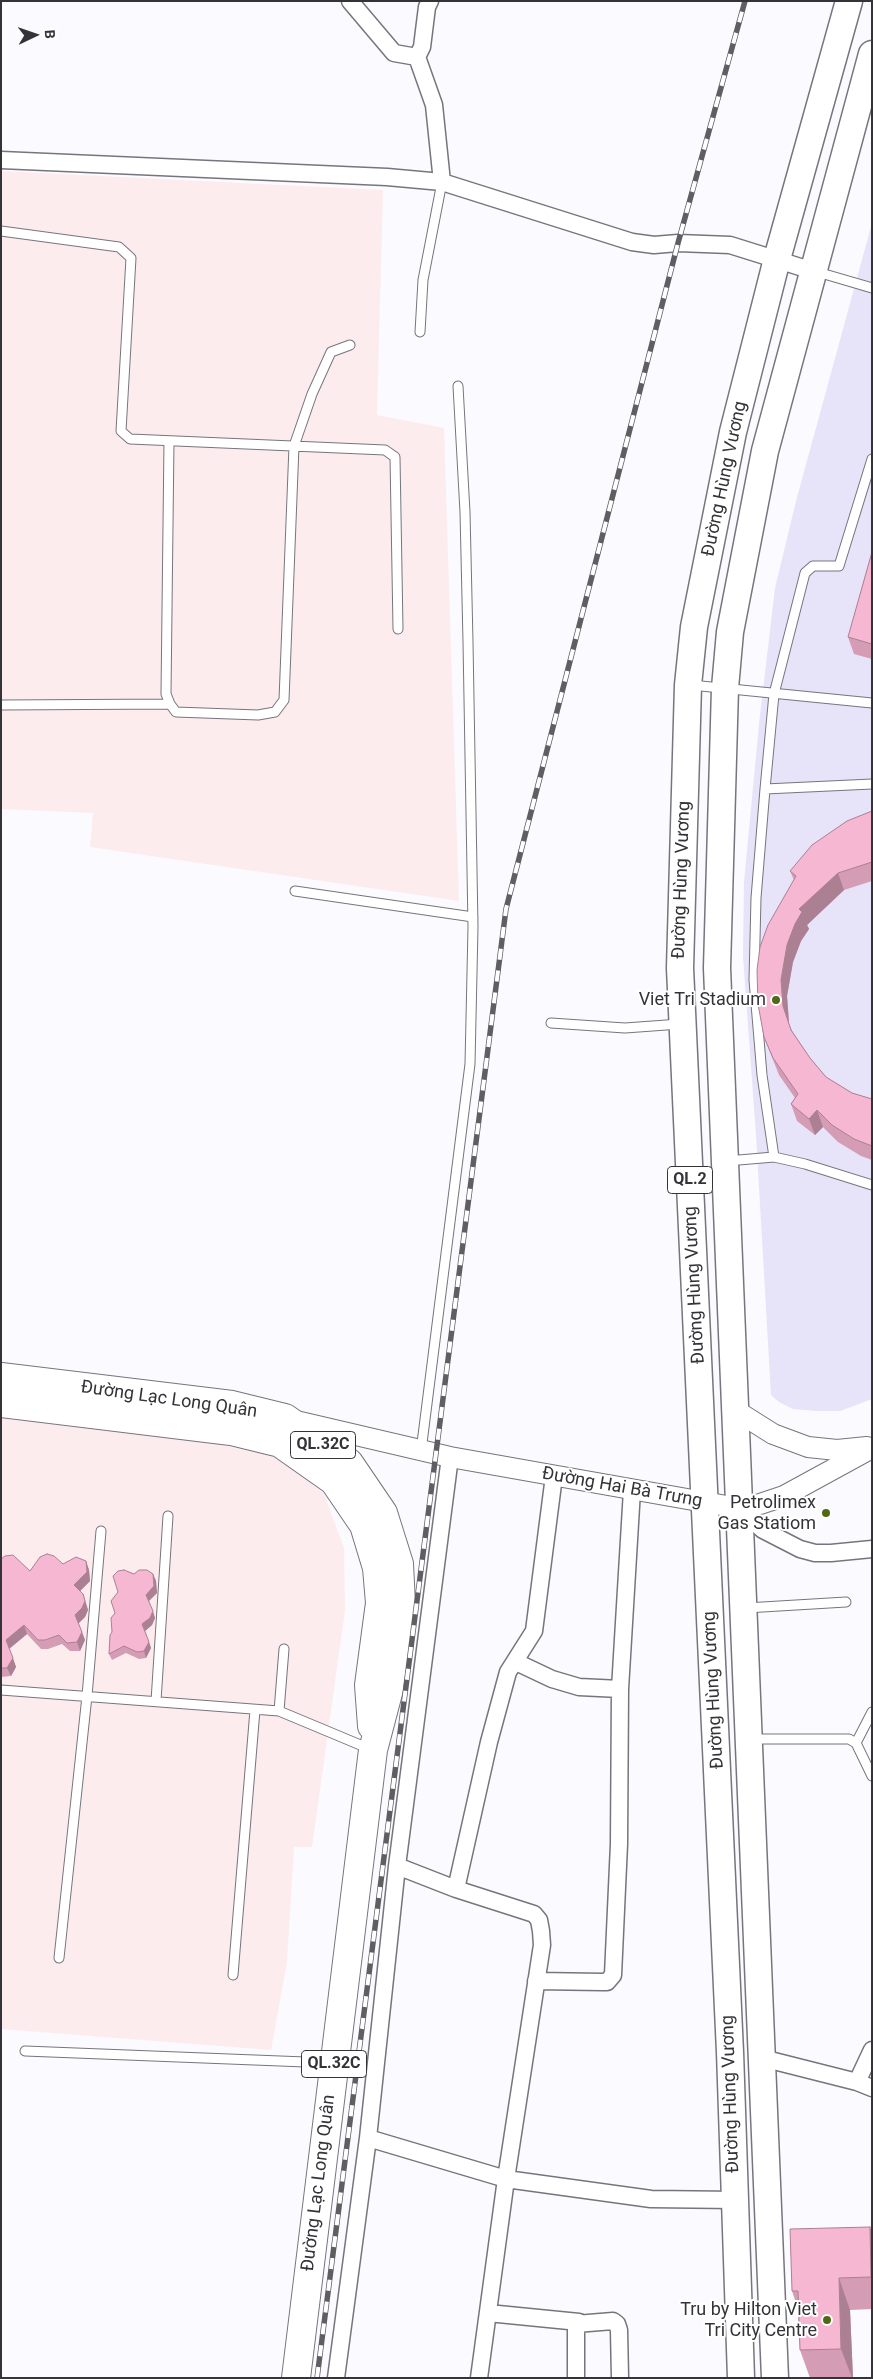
<!DOCTYPE html>
<html>
<head>
<meta charset="utf-8">
<style>
	body { margin:0 }
	#map { position:relative; width:873px; height:2379px; overflow:hidden; background:#fbfafe; font-family:Roboto,sans-serif }
	canvas { display:block }
	.frame { position:absolute; inset:0; border:2px solid #343337; pointer-events:none }
	.north { position:absolute; left:10px; top:10px; width:50px; height:50px; -webkit-text-stroke:4px #fff; paint-order:stroke; rotate:87deg; font-size:14px; font-weight:700; line-height:20px; text-align:center; color:#343337 }
	.north::after { content:''; display:block; margin:auto; width:18px; height:22px; background:#343337; clip-path:polygon(50% 0,100% 100%,50% 72%,0 100%) }
</style>
</head>
<body>
<div id="map">
<canvas width="873" height="2379"></canvas>
<div class="frame"></div>
<div class="north">B</div>
</div>
<script>
const g = document.querySelector('canvas').getContext('2d');
g.lineJoin = 'round';
function fill(path, color) { g.fillStyle = color; g.fill(path, 'evenodd'); }
const poly = rows => new Path2D(rows.map(r => 'M' + r).join(''));
function trace(path, color, width, dash) { g.strokeStyle = color; g.lineWidth = width; g.lineCap = dash ? 'butt' : 'round'; g.setLineDash(dash || []); g.stroke(path); }
function write(font, color, halo, rows, align = 'center') {
  g.font = font + ' Roboto,sans-serif'; g.lineWidth = 4; g.setLineDash([]); g.textBaseline = 'middle'; g.strokeStyle = halo; g.fillStyle = color; for (const [text, x, y, turn = 0] of rows) {
    g.save(); g.translate(x, y); g.rotate((+turn || 0) * Math.PI / 180); g.textAlign = isNaN(turn) ? turn : align; if (halo) g.strokeText(text, 0, 0); g.fillText(text, 0, 0); g.restore();
  }
}
fill(poly([
	[1,171,383,190,377,415,444,428,459,901,90,847,93,813,1,809],
	[1,1412,163,1433,281,1457,324,1494,344,1548,345,1610,312,1847,294,1847,287,1962,271,2050,1,2029]
]), '#fdecee');
fill(poly([
	[872,223,872,1399,840,1411,816,1411,793,1409,779,1402,771,1395,756,1135,743,956,744,882,759,724,775,588,796,501]
]), '#e7e3f9');
const service = poly([
	[1,231,119,247,131,258,121,431,130,439,385,450,395,457,398,629],
	[814,271,872,288],
	[420,332,423,280,442,182],
	[169,441,166,694,170,704,176,712,258,715,275,712,284,700,294,446,312,394,331,352,350,345],
	[691,685,872,703],
	[1,705,170,704],
	[765,789,774,694,805,573,813,566,839,566,872,459],
	[295,891,473,917],
	[551,1023,625,1028,680,1024],
	[774,1157,762,1075,754,980,756,898,765,789,872,784],
	[727,1161,774,1157,805,1164,872,1185],
	[421,1451,470,1064,473,927,468,642,465,512,458,386],
	[746,1608,846,1602],
	[1,1690,279,1711,370,1749],
	[156,1701,168,1516],
	[279,1711,284,1649],
	[752,1739,849,1739,856,1743,872,1776],
	[856,1743,872,1712],
	[59,1958,87,1696,101,1531],
	[233,1975,255,1710],
	[25,2051,331,2063]
]);
const minor = poly([
	[350,1,394,53,417,57],
	[430,1,427,7,422,47,417,57,434,105,442,182],
	[1,160,387,177,442,182,632,242,654,245,678,243,730,245,813,271],
	[738,1508,763,1530,800,1549,815,1553,831,1553,872,1549],
	[516,1662,552,1679,579,1687,620,1689],
	[397,1866,456,1889,534,1914,539,1920,541,1931,542,1945,506,2179,479,2378],
	[456,1889,489,1742,508,1672,534,1631,554,1476],
	[536,1981,603,1982,607,1982,613,1975,619,1844,620,1689,632,1490],
	[762,2058,857,2082,872,2088],
	[857,2082,872,2050],
	[368,2138,506,2179,651,2199,736,2200],
	[488,2313,579,2322],
	[336,2378,368,2138,397,1866,450,1457],
	[576,2378,576,2324,613,2321,617,2324,619,2330,620,2378]
]);
const tertiary = poly([
	[735,1410,773,1434,808,1447,837,1450,867,1447],
	[296,1421,450,1457,738,1508,760,1504,784,1496,872,1448]
]);
const primary = poly([
	[741,2378,730,2052,680,968,688,685,694,627,733,432,777,259,849,1],
	[775,2378,717,968,725,688,730,632,765,451,872,54]
]);
const trunk = poly([
	[1,1377,232,1405,285,1418,349,1463,383,1513,399,1564,401,1604,389,1689,373,1750,296,2378],
	[1,1403,231,1431,280,1443,334,1481,364,1525,377,1568,380,1603,369,1685,372,1726]
]);
trace(service, '#76757d', 11);
trace(minor, '#76757d', 19);
trace(tertiary, '#76757d', 22);
trace(primary, '#76757d', 29);
trace(trunk, '#76757d', 30);
trace(service, '#fff', 9);
trace(minor, '#fff', 16);
trace(tertiary, '#fff', 20);
trace(primary, '#fff', 26);
trace(trunk, '#fff', 28);
const rail = poly([
	[317,2378,506,909,678,243,745,1]
]);
trace(rail, '#5f5e62', 5.5);
trace(rail, '#fff', 4, [11]);
fill(poly([
	[872,552,872,659,854,654,848,637],
	[872,811,872,881,844,890,807,925,809,929,801,941,793,962,787,996,789,1023,792,1031,810,1058,826,1077,852,1093,872,1099,872,1160,861,1156,838,1142,823,1127,815,1135,797,1121,791,1104,795,1098,779,1075,764,1037,794,880,790,871],
	[1,1559,30,1571,63,1564,86,1561,89,1570,90,1581,80,1591,83,1594,88,1610,85,1617,78,1623,85,1640,80,1651,70,1651,62,1644,48,1649,41,1649,27,1634,9,1649,16,1667,11,1676,1,1677],
	[134,1574,153,1574,156,1581,157,1593,148,1601,155,1618,152,1625,145,1631,151,1648,146,1658,139,1659,126,1653,112,1660,109,1654,115,1613],
	[872,2232,872,2309,850,2310,853,2378,810,2378,800,2350,798,2309,792,2291]
]), '#d49db5');
fill(poly([
	[838,873,844,890,807,925,809,929,801,941,793,962,787,996,789,1023,783,1006,781,980,787,945,799,909],
	[817,1110,823,1127,815,1135,809,1119],
	[86,1561,89,1570,90,1581,77,1594,74,1585],
	[153,1574,156,1581,157,1593,148,1602,146,1595],
	[83,1594,88,1610,85,1617,78,1624,75,1615],
	[153,1611,155,1618,152,1625,145,1631,142,1624],
	[24,1625,27,1634,9,1649,6,1640],
	[82,1632,85,1640,80,1651,77,1642],
	[149,1642,151,1648,146,1658,144,1651],
	[13,1658,16,1667,11,1676,7,1668],
	[870,2227,872,2232,872,2278,871,2277],
	[839,2278,850,2310,853,2378,852,2378,841,2349]
]), '#ac8093');
const building = poly([
	[872,552,872,644,848,637,872,552],
	[872,811,872,862,838,873,799,909,802,912,795,924,787,945,781,980,783,1006,791,1030,810,1058,826,1077,852,1093,872,1099,872,1146,854,1139,832,1125,817,1110,809,1119,791,1104,798,1094,773,1058,764,1037,758,1004,757,970,760,947,768,925,796,876,790,871,812,845,847,821,872,811],
	[47,1554,54,1556,63,1564,76,1557,86,1561,87,1572,74,1585,83,1594,85,1601,82,1608,75,1615,82,1632,77,1642,67,1643,59,1635,45,1640,38,1640,24,1625,6,1640,13,1658,7,1668,1,1668,1,1559,5,1556,13,1555,30,1571,40,1557,47,1554],
	[124,1570,134,1574,139,1570,147,1570,153,1574,154,1586,146,1595,153,1611,150,1618,142,1624,149,1642,144,1651,137,1652,124,1646,109,1654,110,1635,112,1632,111,1618,115,1613,111,1601,118,1592,113,1576,118,1571,124,1570],
	[870,2227,871,2277,839,2278,841,2349,800,2350,798,2291,792,2291,790,2229,870,2227]
]);
fill(building, '#f6b7d2');
trace(building, '#ac8093', 1);
for (const [x, y, r, color] of [
	[776,1000,5,"#526816"],
	[826,1513,5,"#526816"],
	[827,2320,5,"#526816"]
]) { const dot = new Path2D(); dot.arc(x, y, r, 0, 2 * Math.PI); g.fillStyle = color; g.fill(dot); trace(dot, '#fff', 2); }
for (const [x, y, w] of [
	[690,1180,45],
	[323,1445,65],
	[334,2064,65]
]) { const box = new Path2D(); box.roundRect(x - w / 2, y - 13.5, w, 27, 4); g.fillStyle = '#fff'; g.fill(box); trace(box, '#343337', 1); }
write('bold 16px', '#343337', null, [
	["QL.2",690,1180],
	["QL.32C",323,1445],
	["QL.32C",334,2064]
]);
write('18px', '#343337', '#fff', [
	["Đường Hùng Vương",725,479,-78],
	["Đường Hùng Vương",682,880,-88],
	["Đường Hùng Vương",695,1285,-93],
	["Đường Lạc Long Quân",169,1400,8],
	["Đường Hai Bà Trưng",622,1488,10],
	["Đường Hùng Vương",714,1690,-93],
	["Đường Hùng Vương",731,2094,-92],
	["Đường Lạc Long Quân",319,2183,-83]
]);
write('18px', '#343337', '#fff', [
	["Viet Tri Stadium",766,1000],
	["Petrolimex",816,1503],
	["Gas Statiom",816,1524],
	["Tru by Hilton Viet",817,2310],
	["Tri City Centre",817,2331]
], 'right');
</script>
</body>
</html>
